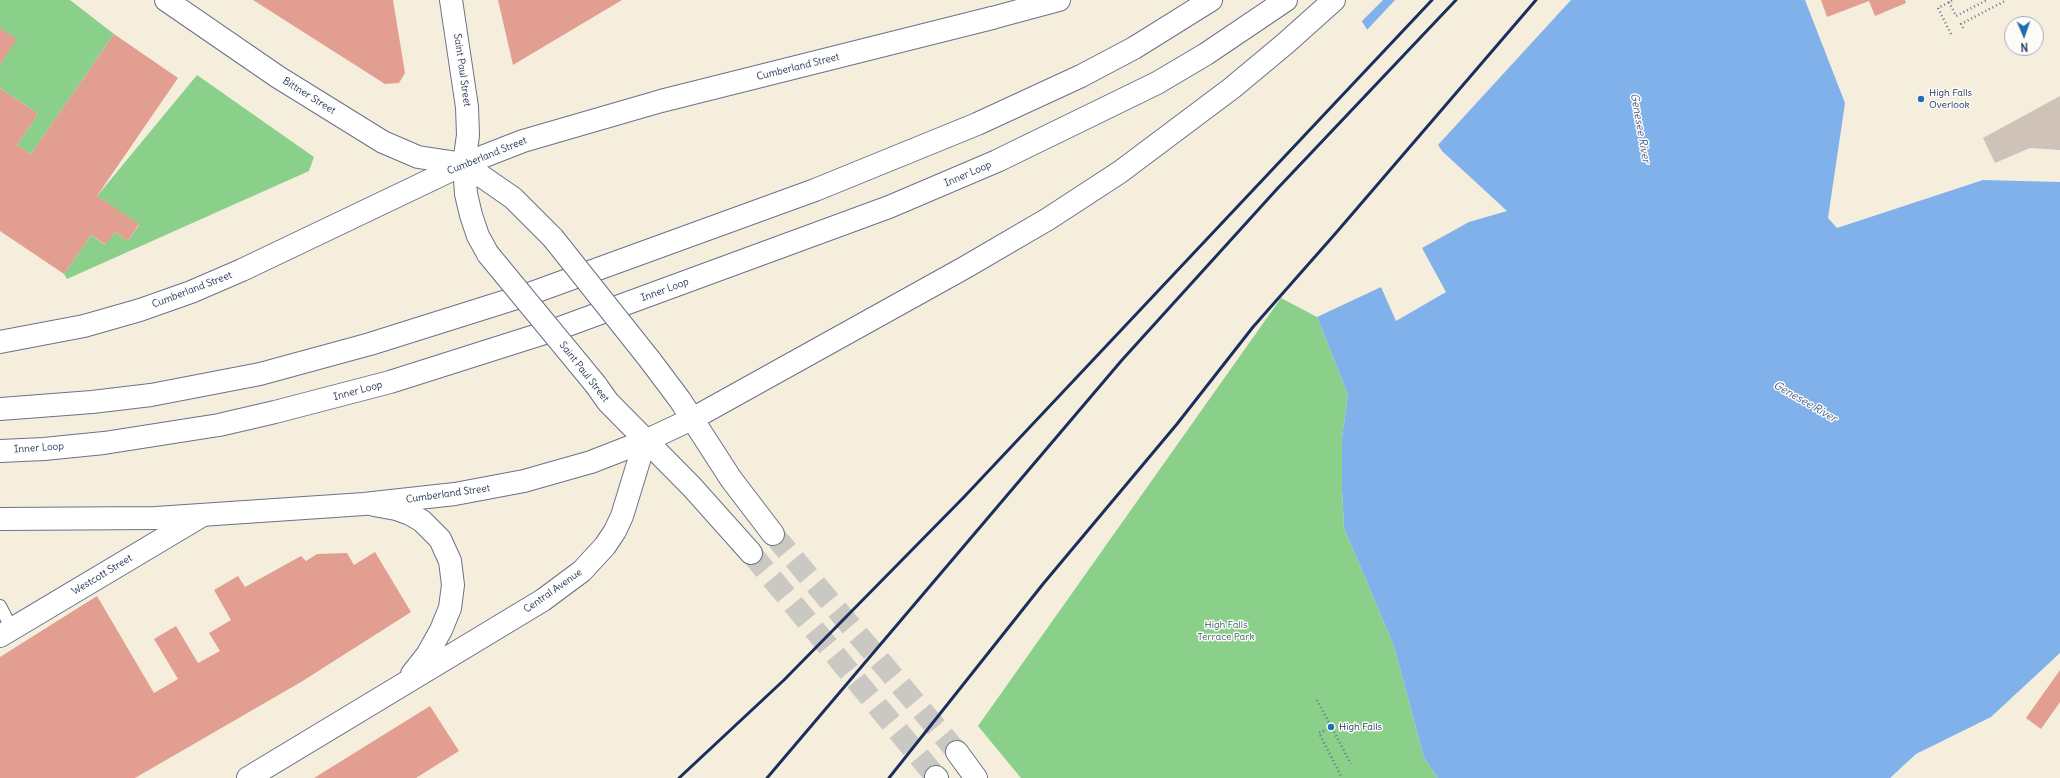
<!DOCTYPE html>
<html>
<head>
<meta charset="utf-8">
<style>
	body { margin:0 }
	#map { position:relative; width:2060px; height:778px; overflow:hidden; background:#f6eedc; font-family:Delius,sans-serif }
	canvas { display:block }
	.north { position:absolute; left:2004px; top:16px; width:40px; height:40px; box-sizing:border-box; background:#fdfcf7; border:1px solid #a3aaba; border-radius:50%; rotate:178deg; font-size:11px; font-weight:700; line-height:16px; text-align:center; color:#1b2f5e }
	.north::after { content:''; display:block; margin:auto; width:14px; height:18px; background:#1f6fb2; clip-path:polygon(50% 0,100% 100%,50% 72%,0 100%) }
</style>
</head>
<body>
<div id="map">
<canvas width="2060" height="778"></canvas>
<div class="north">N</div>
</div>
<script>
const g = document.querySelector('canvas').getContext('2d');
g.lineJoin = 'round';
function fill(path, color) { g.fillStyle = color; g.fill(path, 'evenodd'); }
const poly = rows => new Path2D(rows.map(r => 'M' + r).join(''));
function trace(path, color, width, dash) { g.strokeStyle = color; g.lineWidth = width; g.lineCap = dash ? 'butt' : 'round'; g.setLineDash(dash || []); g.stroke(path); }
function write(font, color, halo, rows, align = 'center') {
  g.font = font + ' Delius,sans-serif'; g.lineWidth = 3; g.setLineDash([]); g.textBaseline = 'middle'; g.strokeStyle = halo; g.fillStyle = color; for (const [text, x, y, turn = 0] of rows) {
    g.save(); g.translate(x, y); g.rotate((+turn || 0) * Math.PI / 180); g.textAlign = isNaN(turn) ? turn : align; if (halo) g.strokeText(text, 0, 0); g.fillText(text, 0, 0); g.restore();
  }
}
fill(poly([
	[2060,96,2060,150,2030,148,1995,163,1983,138]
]), '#cec2b9');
fill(poly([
	[0,0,70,0,114,34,31,154,17,145,38,114,0,88,0,65,16,39,0,28],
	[197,75,314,157,309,171,67,279,64,274,91,235,105,245,115,232,128,241,139,225,97,196],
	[1281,298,1317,317,1348,395,1342,438,1342,489,1344,528,1394,646,1424,758,1438,778,1021,778,978,726]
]), '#8ad08a');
fill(poly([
	[1352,0,1805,0,1845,103,1828,218,1837,228,1983,180,2060,182,2060,653,1991,717,1916,754,1890,778,1438,778,1424,758,1394,646,1344,528,1342,489,1342,438,1348,395,1317,317,1381,287,1396,321,1446,292,1422,248,1469,222,1507,211,1442,151,1358,15]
]), '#80b1eb');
fill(poly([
	[1350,0,1383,0,1361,22],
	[1395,0,1571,0,1437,146,1366,31]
]), '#f6eedc');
fill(poly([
	[253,0,393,0,405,73,399,83,385,84],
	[498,0,622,0,513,65],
	[1821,0,1905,0,1906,3,1875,16,1869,1,1827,17],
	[0,28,17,39,0,65],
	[114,34,178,78,97,196,139,224,128,241,115,232,106,245,91,235,64,274,0,231,0,88,38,114,17,145,31,154],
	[375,552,411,612,301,682,135,778,0,778,0,657,97,596,154,693,178,679,154,639,176,626,198,663,220,651,209,633,231,620,214,590,238,576,245,587,301,556,306,561,317,554,347,553,354,565],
	[2060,670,2060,702,2041,729,2026,718],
	[430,706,459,751,416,778,314,778]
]), '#e29e91');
trace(poly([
	[773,534,957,752],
	[751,553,936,777]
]), '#cac8c3', 22, [22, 11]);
const lane = poly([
	[0,606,12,629]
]);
const street = poly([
	[166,0,278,77,383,142,418,157,464,164],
	[374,505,396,509,410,514,422,521,440,539,450,561,453,585,450,608,441,630,427,655,412,674],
	[0,636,203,515],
	[248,778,543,600,582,571,605,546,615,531,622,516,645,441]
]);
const primary = poly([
	[451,0,467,107,468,135,464,164,466,194,471,215,478,236,488,254],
	[464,164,513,198,553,238],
	[0,342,84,326,140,310,191,292,242,270,464,164,523,141,661,101,992,18],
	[650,360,680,400,731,479,773,534],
	[596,385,608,402,692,487,751,553],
	[0,519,156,518,364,504,455,494,524,481,591,462,645,441,692,419],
	[957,752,976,778],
	[936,777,937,778]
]);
const highway = poly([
	[992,18,1059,0],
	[0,409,92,402,151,395,260,374,370,344,529,294,815,190,977,124,1081,76,1134,48,1211,0],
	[692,419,964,268,1048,219,1120,172,1232,88,1286,43,1334,0],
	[0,451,44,449,104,443,219,425,275,412,390,382,557,329,889,207,997,161,1157,83,1206,54,1286,0]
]);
trace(lane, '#68728a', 14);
trace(street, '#68728a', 24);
trace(primary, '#68728a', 24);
trace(highway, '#68728a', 24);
trace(poly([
	[1949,2,1956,16,1987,0],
	[1963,28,1961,24,2005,1,2004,0],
	[1951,34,1938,8,1953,0],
	[1317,700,1351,764],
	[1331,727,1319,733,1342,778]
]), '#68728a', 2.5, [1, 3]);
trace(lane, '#fff', 12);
trace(street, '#fff', 22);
trace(primary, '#fff', 22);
trace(highway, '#fff', 22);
trace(poly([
	[679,778,784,680,964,497,1432,0],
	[767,778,1122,360,1277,189,1456,0],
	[889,778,1043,584,1177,424,1253,327,1335,234,1536,0]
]), '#1b2f5e', 3);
const primaryBridge = poly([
	[553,238,650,360],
	[488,254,596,385]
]);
trace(primaryBridge, '#68728a', 24, []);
trace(primaryBridge, '#fff', 22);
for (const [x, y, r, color] of [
	[1921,99,4,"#1f6fb2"],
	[1331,727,4,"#1f6fb2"]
]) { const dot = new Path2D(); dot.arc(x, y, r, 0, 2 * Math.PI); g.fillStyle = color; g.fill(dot); trace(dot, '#fdfcf7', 1.5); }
write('10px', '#1b2f5e', '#fdfcf7', [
	["Cumberland Street",798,67,-14],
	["Saint Paul Street",462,70,82],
	["Bittner Street",309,96,32],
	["Cumberland Street",487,156,-22],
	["Inner Loop",968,174,-23],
	["Cumberland Street",192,290,-21],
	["Inner Loop",665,290,-20],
	["Saint Paul Street",584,372,52],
	["Inner Loop",358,391,-15],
	["Inner Loop",39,448,-4],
	["Cumberland Street",448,494,-8],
	["Westcott Street",102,575,-31],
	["Central Avenue",553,591,-35]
]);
write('10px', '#1b2f5e', '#fdfcf7', [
	["High Falls",1929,93],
	["Overlook",1929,105],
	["High Falls",1339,727]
], 'left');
write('10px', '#3c5f6b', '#fdfcf7', [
	["High Falls",1226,625],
	["Terrace Park",1226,637]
]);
write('italic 11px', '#3e5c8f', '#fdfcf7', [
	["Genesee River",1640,128,80],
	["Genesee River",1805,402,30]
]);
</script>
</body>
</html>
